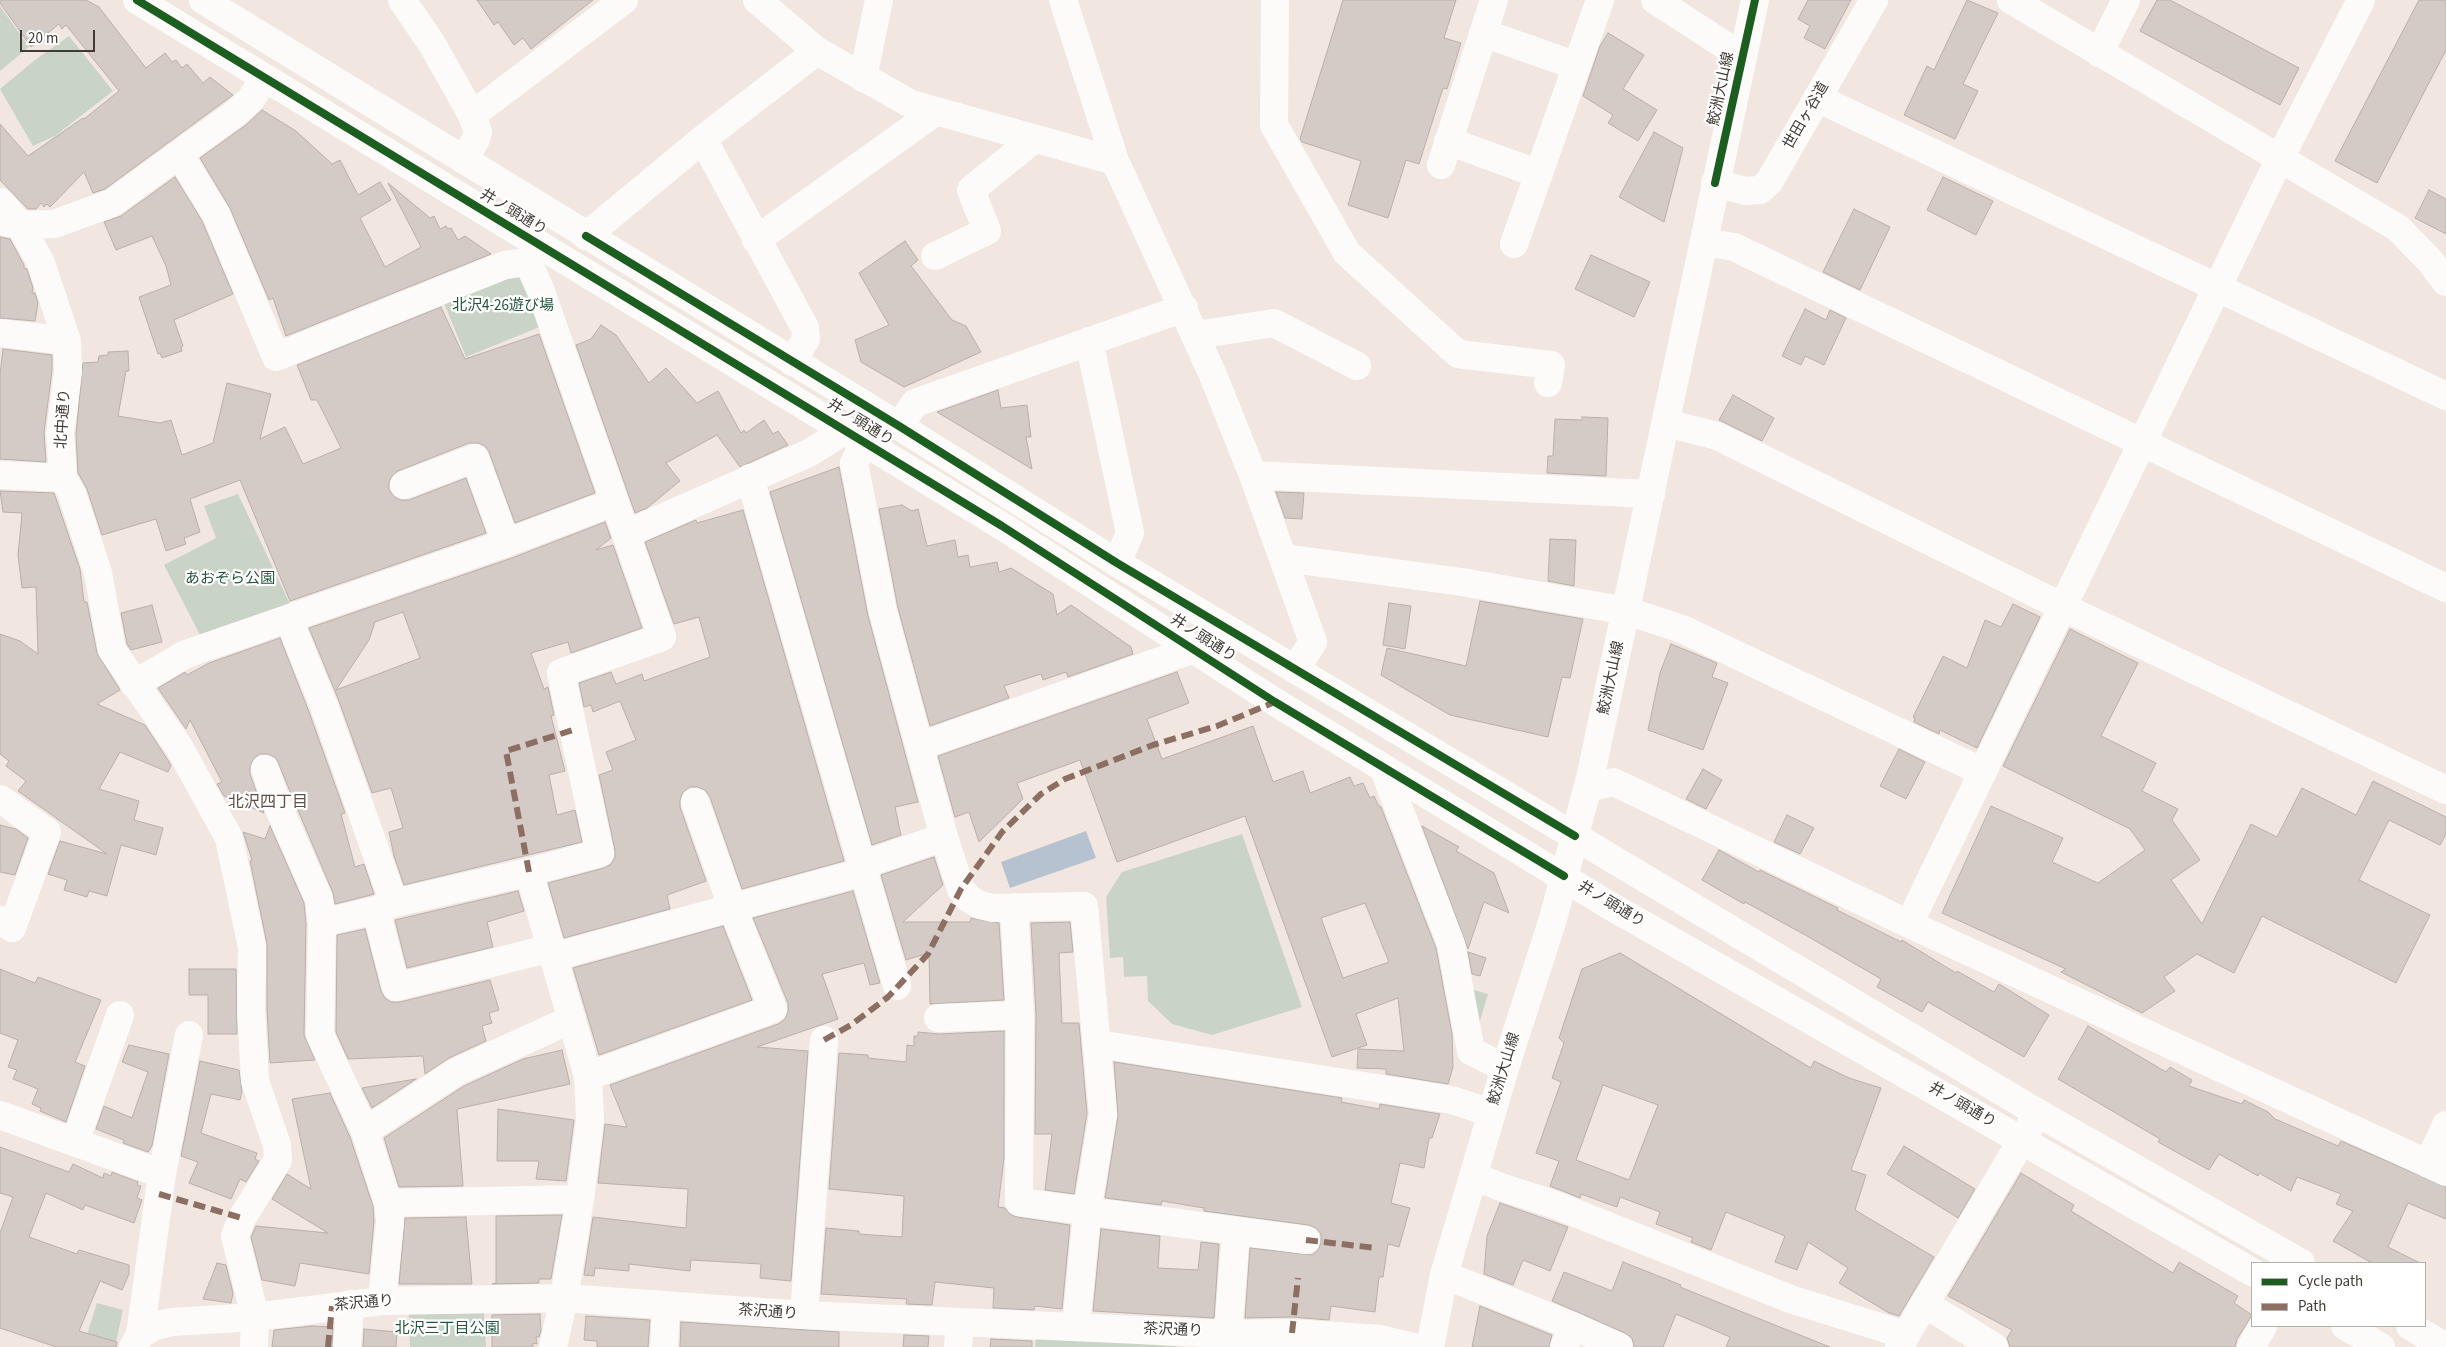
<!DOCTYPE html>
<html>
<head>
<meta charset="utf-8">
<style>
	body { margin:0 }
	#map { position:relative; width:2446px; height:1347px; overflow:hidden; background:#f2e7e0; font-family:"Source Sans 3",sans-serif }
	canvas { display:block }
	.legend { position:absolute; left:2251px; top:1262px; width:175px; height:65px; box-sizing:border-box; background:#fff; border:1px solid #b3b1ae; margin:0; padding:6px 9px; list-style:none; font-size:15px; color:#423b35 }
	.legend li { display:flex; align-items:center; gap:10px; height:25px }
	.legend b { width:25px; border:1px solid #b3b1ae }
	.scale { position:absolute; left:20px; top:30px; width:75px; height:22px; box-sizing:border-box; border:2px solid #423b35; border-top:0; padding-left:6px; font-size:15px; line-height:18px; white-space:nowrap; color:#423b35; -webkit-text-stroke:4px #fff; paint-order:stroke }
</style>
</head>
<body>
<div id="map">
<canvas width="2446" height="1347"></canvas>
<ul class="legend">
<li><b style="height:6px;background:#1b5e20"></b>Cycle path</li>
<li><b style="height:6px;background:#8d6e63"></b>Path</li>
</ul>
<div class="scale">20 m</div>
</div>
<script>
const g = document.querySelector('canvas').getContext('2d');
g.lineJoin = 'round';
function fill(path, color) { g.fillStyle = color; g.fill(path, 'evenodd'); }
const poly = rows => new Path2D(rows.map(r => 'M' + r).join(''));
function trace(path, color, width, dash) { g.strokeStyle = color; g.lineWidth = width; g.lineCap = dash ? 'butt' : 'round'; g.setLineDash(dash || []); g.stroke(path); }
function write(font, color, halo, rows, align = 'center') {
  g.font = font + ' "Source Sans 3","Noto Sans JP",sans-serif'; g.lineWidth = 4.5; g.setLineDash([]); g.textBaseline = 'middle'; g.strokeStyle = halo; g.fillStyle = color; for (const [text, x, y, turn = 0] of rows) {
    g.save(); g.translate(x, y); g.rotate((+turn || 0) * Math.PI / 180); g.textAlign = isNaN(turn) ? turn : align; if (halo) g.strokeText(text, 0, 0); g.fillText(text, 0, 0); g.restore();
  }
}
fill(poly([
	[0,6,29,47,0,71],
	[69,36,113,91,55,136,33,146,0,89,35,60],
	[520,265,547,324,466,357,442,298],
	[238,494,290,604,201,637,164,565,216,538,204,506],
	[1242,834,1302,1007,1212,1035,1172,1024,1148,1001,1147,976,1124,977,1123,957,1110,958,1106,897,1122,872],
	[1467,988,1488,994,1477,1031],
	[97,1303,123,1310,115,1347,83,1347],
	[484,1313,486,1347,410,1347,409,1314],
	[1036,1336,1184,1347,1035,1347]
]), '#c9d4c7');
fill(poly([
	[1086,831,1096,858,1010,888,1001,862]
]), '#b7c2d1');
const building = poly([
	[0,0,86,0,99,7,146,68,165,53,172,62,176,60,182,68,187,64,203,83,210,77,233,95,105,189,93,193,84,172,50,207,47,204,44,207,41,203,36,209,28,209,0,180,0,124,28,156,83,118,84,119,119,91,66,25,62,29,59,24,31,47,0,3,0,0],
	[477,0,593,0,531,49,523,38,514,45,498,22,494,25,477,0],
	[1343,0,1456,0,1444,38,1461,43,1447,89,1443,88,1419,164,1406,160,1388,218,1348,205,1361,161,1302,142,1300,139,1343,0],
	[1808,0,1851,0,1825,49,1804,38,1810,26,1798,19,1808,0],
	[1967,0,1998,13,1963,84,1978,91,1955,139,1904,115,1927,66,1934,70,1967,0],
	[2157,0,2170,0,2299,68,2280,105,2140,31,2157,0],
	[2419,0,2446,0,2446,50,2377,183,2335,161,2419,0],
	[1608,33,1644,55,1623,89,1657,110,1638,141,1608,123,1613,115,1583,96,1600,46,1608,33],
	[262,110,296,131,332,164,340,160,358,195,380,182,391,200,360,218,385,267,421,247,388,183,430,218,434,216,440,229,446,226,448,229,451,228,458,240,465,236,491,254,286,336,273,298,269,300,230,208,200,158,246,125,262,110],
	[1654,132,1683,148,1664,222,1619,197,1654,132],
	[175,177,202,221,233,294,174,320,183,346,181,347,182,351,162,358,160,353,158,354,139,297,171,285,166,266,152,236,116,250,104,222,121,216,175,177],
	[1943,177,1993,201,1976,235,1927,210,1943,177],
	[2429,190,2446,199,2446,234,2415,218,2429,190],
	[1854,209,1890,227,1860,290,1823,272,1854,209],
	[0,237,10,239,24,265,24,268,27,269,33,288,32,293,35,293,38,303,35,321,0,318,0,237],
	[905,241,918,260,911,266,952,320,966,326,981,352,904,387,861,362,855,340,889,325,859,273,905,241],
	[1591,255,1650,282,1634,317,1575,289,1591,255],
	[441,307,465,359,539,334,595,493,515,523,489,452,485,446,478,443,469,443,398,471,392,476,389,482,389,490,395,497,401,500,409,500,466,478,486,533,290,601,240,480,190,499,200,532,184,538,186,544,166,551,156,519,102,535,87,489,78,473,76,434,83,363,98,362,99,356,108,355,108,352,128,351,129,371,126,371,118,416,160,423,171,420,182,455,213,443,227,383,271,394,260,439,285,427,303,464,341,448,317,400,311,400,297,365,441,307],
	[1805,309,1826,320,1830,310,1846,318,1824,365,1805,356,1801,365,1782,356,1805,309],
	[601,325,616,335,649,383,666,368,697,403,718,391,741,433,744,430,746,433,764,420,773,434,778,431,788,445,740,467,717,435,666,463,680,481,647,508,635,513,576,345,591,339,601,325],
	[3,349,52,355,52,371,44,432,46,462,0,459,0,374,3,349],
	[998,390,1001,408,1027,405,1031,437,1026,437,1032,469,937,412,998,390],
	[1733,395,1774,418,1762,441,1719,420,1733,395],
	[1582,417,1608,418,1606,476,1547,473,1548,456,1553,456,1555,419,1582,420,1582,417],
	[839,467,868,616,918,802,895,807,901,835,872,845,770,492,839,467],
	[0,491,54,493,80,569,84,602,87,602,97,653,120,690,97,704,145,725,171,765,168,772,120,752,99,789,139,801,134,820,163,828,156,855,121,845,107,896,89,891,87,897,64,890,67,880,48,874,60,841,107,854,18,791,26,781,6,766,9,761,0,754,0,634,20,641,38,654,36,587,22,588,18,555,22,513,3,512,0,491],
	[1276,492,1304,493,1302,519,1285,518,1276,492],
	[902,505,912,511,918,509,927,546,955,540,958,557,968,555,970,567,997,562,999,572,1011,568,1053,594,1057,615,1071,605,1131,647,1133,654,1068,677,1066,672,1043,680,1041,674,1004,686,1009,698,930,726,898,608,879,509,902,505],
	[743,510,844,861,742,889,710,797,705,790,697,787,690,787,683,792,680,800,680,807,706,881,667,895,670,909,564,938,548,883,604,868,611,864,615,857,615,850,599,775,613,770,606,752,636,740,620,701,593,712,591,705,584,707,579,683,611,672,616,684,642,674,644,681,710,657,699,617,674,624,645,542,696,520,697,523,743,510],
	[605,522,611,538,596,550,613,545,642,628,571,653,568,642,531,653,544,689,548,687,554,715,551,716,565,771,549,775,557,815,575,810,582,842,404,885,394,856,389,832,403,828,391,788,372,793,339,701,309,628,512,558,605,522],
	[403,612,420,658,336,690,369,640,375,622,403,612],
	[1550,539,1576,540,1574,586,1548,581,1550,539],
	[1480,601,1583,619,1570,678,1562,677,1548,737,1450,715,1381,675,1387,648,1466,666,1480,601],
	[1389,603,1411,606,1405,649,1383,645,1389,603],
	[2013,604,2040,617,1977,748,1940,730,1939,734,1914,722,1915,718,1913,717,1943,656,1967,668,1985,620,2001,627,2013,604],
	[152,605,162,642,131,650,127,644,121,613,152,605],
	[2070,629,2138,663,2101,736,2156,763,2142,791,2178,809,2172,820,2200,860,2171,880,2202,924,2251,824,2277,837,2302,788,2356,815,2373,781,2446,817,2446,834,2440,845,2389,820,2359,880,2430,915,2396,983,2262,916,2234,973,2197,954,2164,977,2175,991,2142,1013,2061,972,2066,969,1942,913,1991,806,2063,838,2052,862,2098,883,2145,850,2130,829,2003,766,2070,629],
	[280,638,309,712,345,813,341,814,355,867,364,864,374,894,371,895,335,904,333,893,276,758,268,754,260,754,254,758,250,766,250,774,264,813,224,796,217,784,222,782,190,720,186,729,158,688,185,672,187,675,209,663,280,638],
	[1671,644,1717,663,1712,677,1728,683,1703,750,1648,730,1660,673,1671,644],
	[1177,672,1189,703,1147,719,1162,759,1253,726,1273,782,1303,771,1310,793,1350,777,1354,786,1363,783,1370,798,1374,796,1378,805,1381,807,1436,948,1452,1034,1453,1067,1448,1084,1386,1074,1386,1069,1357,1068,1358,1049,1404,1051,1398,998,1356,1014,1367,1045,1332,1057,1245,816,1117,862,1080,760,1017,783,1023,799,979,842,969,812,955,817,938,756,1177,672],
	[1365,903,1389,962,1343,978,1321,918,1365,903],
	[1899,749,1925,762,1906,799,1880,786,1899,749],
	[1703,769,1722,780,1706,809,1686,799,1703,769],
	[1787,815,1814,828,1800,854,1774,842,1787,815],
	[0,825,16,829,28,838,15,875,0,872,0,825],
	[270,826,304,903,306,924,304,1035,315,1060,270,1063,267,1009,267,944,250,861,252,860,243,832,265,839,270,826],
	[1422,826,1459,847,1456,851,1494,873,1509,913,1484,902,1468,949,1422,826],
	[1719,850,1759,872,1760,870,1838,908,1837,910,1901,942,1902,940,1956,973,1957,971,1994,992,1999,984,2049,1015,2024,1057,1928,1002,1922,1012,1877,987,1881,979,1807,936,1745,902,1744,904,1702,880,1719,850],
	[934,857,943,885,903,922,970,922,971,918,999,923,1004,1000,930,1004,929,953,906,960,881,875,934,857],
	[518,891,524,911,487,922,493,947,407,968,395,920,518,891],
	[853,891,880,983,870,985,864,963,822,974,838,1019,757,1047,808,1051,791,1281,760,1278,761,1264,691,1260,690,1271,629,1264,629,1271,595,1268,594,1276,584,1275,593,1217,686,1228,688,1189,598,1183,605,1124,627,1127,610,1085,778,1024,785,1019,788,1012,788,1003,753,918,853,891],
	[1070,922,1073,952,1059,953,1062,1023,1079,1023,1087,1113,1074,1194,1045,1190,1052,1134,1035,1134,1036,1014,1031,923,1070,922],
	[723,926,752,1000,599,1055,573,968,723,926],
	[365,929,381,991,385,998,391,1002,400,1002,490,980,499,1010,489,1013,492,1023,482,1026,486,1041,449,1058,425,1074,423,1056,348,1059,336,1032,337,935,365,929],
	[1468,952,1486,958,1480,976,1472,974,1468,952],
	[1620,953,1811,1068,1814,1061,1849,1078,1881,1088,1851,1170,1866,1175,1855,1210,1934,1257,1899,1316,1889,1313,1839,1283,1848,1268,1808,1242,1797,1270,1775,1262,1785,1236,1726,1212,1711,1250,1691,1242,1693,1238,1656,1224,1660,1212,1620,1197,1617,1207,1581,1194,1580,1198,1550,1186,1559,1161,1536,1153,1561,1082,1552,1078,1564,1043,1559,1038,1582,969,1620,953],
	[1603,1085,1658,1105,1629,1180,1576,1160,1603,1085],
	[0,969,35,983,38,977,101,1000,75,1062,85,1066,66,1122,40,1111,41,1108,32,1104,38,1089,13,1079,17,1070,8,1067,18,1040,0,1033,0,969],
	[189,969,236,969,237,1034,208,1034,208,995,189,995,189,969],
	[2088,1026,2166,1072,2170,1067,2192,1080,2189,1086,2242,1104,2244,1100,2268,1112,2275,1119,2338,1146,2341,1141,2446,1187,2446,1219,2408,1203,2388,1247,2420,1263,2372,1263,2333,1241,2353,1211,2336,1204,2341,1194,2297,1177,2291,1191,2259,1173,2258,1176,2219,1154,2209,1170,2158,1142,2160,1139,2058,1079,2088,1026],
	[1004,1031,1004,1158,998,1207,1005,1208,1010,1214,1017,1217,1070,1225,1062,1309,1035,1306,1034,1310,993,1308,994,1288,935,1282,932,1305,906,1304,907,1299,821,1294,826,1228,859,1231,859,1234,902,1237,904,1196,829,1189,839,1053,868,1055,868,1058,906,1062,907,1045,914,1046,914,1036,918,1036,918,1032,939,1034,1004,1031],
	[129,1045,169,1054,152,1146,148,1152,123,1143,124,1140,96,1129,104,1106,132,1118,148,1072,122,1062,129,1045],
	[562,1050,570,1084,457,1109,463,1186,399,1187,384,1138,464,1086,523,1059,562,1050],
	[200,1061,239,1070,242,1091,240,1100,211,1094,201,1133,257,1153,255,1159,259,1161,246,1182,240,1179,231,1199,189,1183,198,1162,181,1156,200,1061],
	[1114,1062,1342,1098,1341,1102,1379,1109,1380,1104,1440,1114,1432,1138,1429,1138,1424,1168,1400,1163,1391,1203,1410,1208,1399,1247,1388,1244,1383,1277,1379,1277,1375,1312,1331,1306,1329,1320,1292,1317,1245,1318,1250,1248,1312,1255,1318,1250,1321,1243,1321,1234,1316,1228,1308,1225,1204,1211,1204,1208,1162,1201,1161,1205,1105,1198,1118,1116,1114,1062],
	[416,1079,372,1108,362,1088,416,1079],
	[330,1093,350,1137,373,1206,374,1221,369,1274,300,1263,295,1286,262,1280,251,1237,256,1226,328,1233,272,1199,287,1174,311,1189,292,1099,330,1093],
	[498,1109,574,1120,566,1181,536,1179,539,1161,497,1161,498,1109],
	[1904,1146,1975,1189,1958,1218,1887,1174,1904,1146],
	[0,1147,69,1172,73,1164,103,1178,104,1173,111,1176,112,1172,138,1182,137,1185,141,1186,137,1198,142,1200,134,1223,85,1205,83,1210,46,1193,29,1237,77,1254,79,1250,129,1265,129,1274,122,1290,100,1281,79,1331,117,1342,116,1347,56,1347,0,1328,0,1233,13,1197,0,1193,0,1147],
	[2021,1173,2074,1205,2071,1211,2173,1273,2179,1262,2238,1296,2234,1303,2252,1315,2237,1339,2235,1347,2010,1347,2007,1338,2012,1330,1948,1296,2021,1173],
	[1500,1203,1568,1227,1550,1271,1523,1260,1513,1285,1484,1274,1487,1236,1500,1203],
	[562,1215,551,1279,539,1279,539,1283,492,1284,496,1283,496,1216,562,1215],
	[466,1217,472,1284,399,1284,405,1218,466,1217],
	[1101,1229,1160,1236,1158,1268,1198,1270,1201,1242,1219,1244,1214,1318,1093,1311,1101,1229],
	[1623,1262,1681,1285,1680,1287,1830,1347,1726,1347,1730,1337,1676,1314,1663,1347,1634,1347,1632,1338,1625,1333,1552,1301,1564,1272,1612,1291,1623,1262],
	[217,1263,226,1265,233,1293,231,1303,203,1299,217,1263],
	[1480,1306,1552,1335,1549,1347,1472,1347,1480,1306],
	[540,1314,541,1331,539,1337,536,1337,537,1344,533,1343,533,1347,492,1347,492,1315,540,1314],
	[586,1316,650,1320,648,1347,597,1347,597,1341,584,1340,586,1316],
	[681,1322,839,1332,839,1347,680,1347,681,1322],
	[312,1326,333,1327,332,1347,272,1347,274,1330,312,1326],
	[364,1329,397,1332,396,1347,363,1347,364,1329],
	[904,1335,929,1336,928,1347,903,1347,904,1335],
	[991,1339,1032,1341,1032,1347,990,1347,991,1339]
]);
fill(building, '#d4cbc7');
trace(building, '#b8afab', 1);
trace(poly([
	[402,0,432,44,472,115,478,132,476,139,464,160],
	[757,0,817,51,911,104,1115,161],
	[1063,0,1115,161,1213,375,1253,475,1313,642,1296,668],
	[1275,0,1274,125,1347,253,1458,354,1551,365,1548,383],
	[1655,0,1743,57],
	[2011,0,2398,228,2430,261,2446,282],
	[1483,33,1577,66],
	[2099,53,2126,0],
	[863,78,879,0],
	[1817,98,2446,396],
	[472,115,624,0],
	[703,139,805,328,806,339,792,362],
	[1448,141,1539,174],
	[179,154,216,214,276,357,505,265,528,262],
	[1441,165,1494,0],
	[1715,183,1746,191,1760,190,1769,182,1874,0],
	[0,202,20,225,41,263,67,341,68,372,60,434,63,478,72,494,98,573,112,650,179,747,229,838,252,947,251,1009,255,1081,277,1145,278,1160,242,1218,235,1236,255,1317,254,1347],
	[4,222,20,225,54,224,112,203,237,112,251,99,264,79],
	[586,236,703,139,817,51],
	[756,240,935,112],
	[1704,242,1734,247,2446,588],
	[1514,244,1600,0],
	[935,256,987,231,971,190,1034,139],
	[0,333,67,341],
	[1196,335,1274,323,1357,366],
	[1089,341,1130,533,1117,563],
	[1666,423,1717,436,2063,607,2446,790],
	[899,426,915,403,1184,308],
	[864,443,854,463,883,612,944,837,961,889,968,898,980,905,993,908,1084,906,1103,1114,1087,1212,1076,1327],
	[0,475,63,478],
	[1253,475,1651,494],
	[750,478,897,986],
	[404,485,475,458,506,543],
	[626,534,809,453,844,431],
	[1284,558,1462,582,1627,611,1682,629,1983,772],
	[289,620,324,706,394,903],
	[134,684,186,654,506,543,614,502],
	[920,746,1194,649],
	[265,769,277,804,319,899,322,923,320,1035,365,1131],
	[1384,770,1451,944,1471,1051,1505,1068],
	[1588,788,1613,782,1620,785,1909,924,2446,1172],
	[0,799,47,832,12,928,0,920],
	[529,872,588,1076,590,1119,580,1199,564,1298,553,1347],
	[1014,907,1020,1015,1019,1202,1306,1240],
	[376,910,396,987,551,948],
	[322,923,376,910,394,903,529,872,600,853,561,673,662,637,540,289,528,262,538,244],
	[1909,924,2280,158,2361,0],
	[553,957,855,874,862,865,944,837],
	[938,1018,1020,1015],
	[1098,1044,1452,1100,1491,1113],
	[588,1076,773,1009,733,909,695,802],
	[0,1115,162,1174],
	[75,1142,120,1015],
	[2428,1164,2446,1125],
	[1473,1176,1501,1187,1553,1204,1793,1300,1906,1335],
	[388,1203,580,1199],
	[1444,1275,1573,1326,1619,1347],
	[382,1301,390,1221,388,1203,365,1131,456,1072,572,1019],
	[1925,1304,1994,1347],
	[804,1315,824,1040],
	[1228,1334,1236,1232],
	[140,1335,162,1174,189,1035],
	[133,1347,140,1335,155,1326,172,1322,255,1317,382,1301,564,1298,804,1315,1228,1334,1292,1333,1379,1339,1413,1347],
	[347,1347,350,1304],
	[664,1347,666,1307],
	[958,1347,960,1322],
	[1564,1347,1573,1326],
	[1899,1347,2038,1113],
	[2251,1347,2263,1326]
]), '#fdfbfa', 28);
trace(poly([
	[137,0,1002,526,1275,702,1607,904,2252,1272],
	[203,0,899,426,1117,563,2038,1113,2301,1263],
	[2345,1326,2381,1347],
	[2410,1326,2446,1347],
	[1430,1347,1444,1275,1505,1068,1553,919,1591,774,1755,0]
]), '#fdfbfa', 28);
trace(poly([
	[529,872,506,751,573,730],
	[824,1040,851,1025,888,997,928,954,961,889,1002,832,1041,794,1065,779,1153,745,1217,726,1275,702],
	[159,1194,242,1218],
	[1306,1240,1376,1248],
	[1292,1333,1298,1278],
	[328,1347,332,1306]
]), '#8d6e63', 6, [12, 6]);
trace(poly([
	[137,0,1002,526,1275,702,1564,876],
	[1715,183,1755,0],
	[586,236,899,426,1117,563,1575,836]
]), '#1b5e20', 8);
write('15px', '#423b35', '#fff', [
	["鮫洲大山線",1722,89,-78],
	["世田ヶ谷道",1807,116,-60],
	["井ノ頭通り",513,213,31],
	["北中通り",64,419,-86],
	["井ノ頭通り",860,423,32],
	["井ノ頭通り",1203,639,33],
	["鮫洲大山線",1612,678,-78],
	["井ノ頭通り",1611,905,31],
	["鮫洲大山線",1505,1069,-73],
	["井ノ頭通り",1962,1106,30],
	["茶沢通り",364,1304,-5],
	["茶沢通り",768,1313,4],
	["茶沢通り",1173,1331,2]
]);
write('15px', '#22563c', '#fff', [
	["北沢4-26遊び場",503,307],
	["あおぞら公園",230,580],
	["北沢三丁目公園",447,1330]
]);
write('16px', '#5f4f44', '#fff', [
	["北沢四丁目",268,803]
]);
</script>
</body>
</html>
